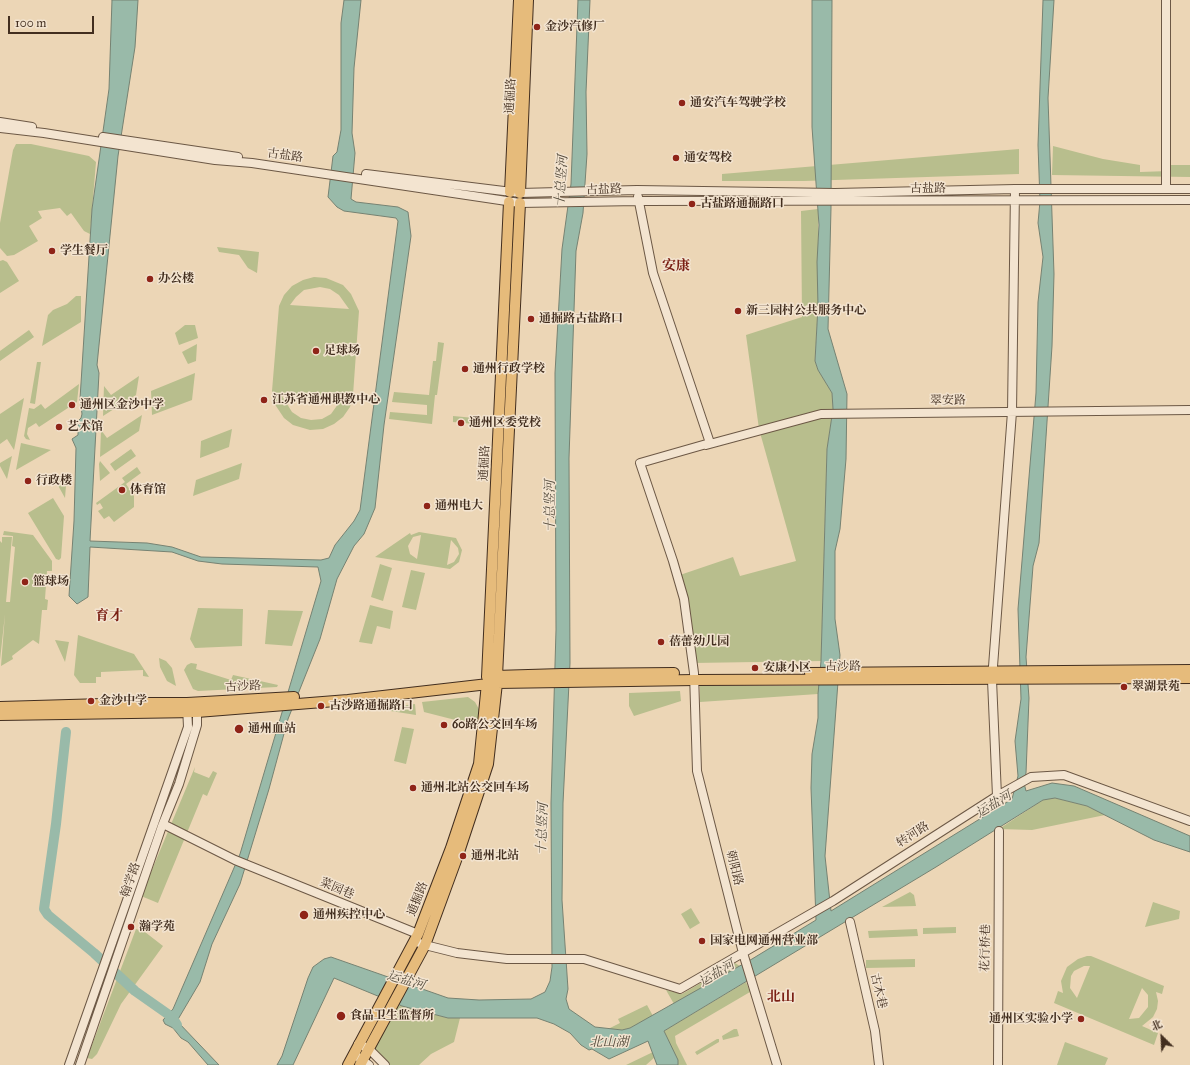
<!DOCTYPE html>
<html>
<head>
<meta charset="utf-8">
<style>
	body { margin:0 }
	#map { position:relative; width:1190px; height:1065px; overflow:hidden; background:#ecd6b6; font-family:"IM FELL Great Primer","Noto Serif SC",serif }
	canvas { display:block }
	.north { position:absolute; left:1142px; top:1017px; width:40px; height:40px; -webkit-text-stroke:3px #f3e4d0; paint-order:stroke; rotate:336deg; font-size:11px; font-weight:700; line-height:16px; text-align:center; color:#422e1f }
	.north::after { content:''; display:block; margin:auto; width:14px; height:18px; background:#422e1f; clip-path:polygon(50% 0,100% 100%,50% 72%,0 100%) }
	.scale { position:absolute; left:8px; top:16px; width:86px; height:18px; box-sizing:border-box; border:2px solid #422e1f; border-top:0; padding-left:5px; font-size:12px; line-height:14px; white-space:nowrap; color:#422e1f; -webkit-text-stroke:3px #f3e4d0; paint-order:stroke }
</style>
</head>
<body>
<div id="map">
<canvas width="1190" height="1065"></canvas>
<div class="north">北</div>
<div class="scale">100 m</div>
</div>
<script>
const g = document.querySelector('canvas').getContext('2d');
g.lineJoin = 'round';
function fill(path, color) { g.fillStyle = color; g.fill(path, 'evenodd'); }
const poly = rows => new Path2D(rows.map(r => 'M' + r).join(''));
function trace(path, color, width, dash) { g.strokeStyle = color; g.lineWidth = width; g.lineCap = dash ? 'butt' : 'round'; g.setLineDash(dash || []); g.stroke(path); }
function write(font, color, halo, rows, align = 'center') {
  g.font = font + ' "IM FELL Great Primer","Noto Serif SC",serif'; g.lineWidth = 3; g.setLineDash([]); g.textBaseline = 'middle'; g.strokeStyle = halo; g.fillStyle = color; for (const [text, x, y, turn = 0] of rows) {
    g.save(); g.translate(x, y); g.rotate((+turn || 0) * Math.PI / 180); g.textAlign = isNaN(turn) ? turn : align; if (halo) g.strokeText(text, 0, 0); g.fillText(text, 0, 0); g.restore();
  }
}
fill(poly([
	[16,144,31,144,89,156,96,162,90,234,84,231,71,213,67,216,60,208,38,211,42,218,29,226,38,241,14,255,7,256,0,248,0,223,13,150],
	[1053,146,1103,159,1140,165,1140,172,1169,171,1169,165,1190,165,1190,177,1052,175],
	[1019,149,1019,174,804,181,722,181,722,174],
	[818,209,818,306,815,361,818,370,832,393,833,409,827,449,821,661,693,663,677,576,733,557,740,576,796,561,759,429,746,335,802,317,801,211],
	[217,247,259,252,257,273,248,268,239,255,219,252],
	[3,260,7,262,19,281,0,293,0,261],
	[314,277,326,278,343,285,351,294,359,311,353,395,350,407,343,417,334,424,323,429,310,430,293,425,284,418,274,403,272,391,279,306,284,295,292,286,303,280],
	[320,287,330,289,339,295,349,309,290,305,296,297,304,290],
	[282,396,341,400,331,414,322,419,311,420,301,418,292,412],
	[76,296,81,296,81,322,42,346,48,315,53,310,67,304],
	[185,325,195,325,198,338,179,345,175,333],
	[29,330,34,337,0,361,0,351],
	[438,342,444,343,437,395,435,395,432,424,389,419,390,412,427,415,427,405,392,402,394,392,429,395,433,361,436,361],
	[197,344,196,361,188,364,182,352],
	[37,362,41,362,35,404,30,403],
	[195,373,192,400,152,415,151,391],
	[139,376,136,395,103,416,104,386,111,395],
	[79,384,77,402,39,427,36,423,28,428,27,434,30,440,26,439,24,436,29,408,34,409,41,404,45,409],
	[24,398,16,440,14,450,7,439,0,444,0,414],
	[142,415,139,431,100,457,101,430,107,438],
	[453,416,485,419,485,425,453,422],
	[232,429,229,447,200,458,201,441],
	[21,443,51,450,16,470],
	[131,449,136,456,115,471,110,464],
	[12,456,7,479,0,466,0,463],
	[100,461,110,473,100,481,99,464],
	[242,463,239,479,193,496,196,480],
	[137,467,141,473,126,484,134,496,134,507,114,522,109,516,104,519,98,511,103,508,100,503,97,505,96,503,125,482,122,478],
	[67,473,65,498,55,480],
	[53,498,64,516,61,558,59,560,56,559,28,513],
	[4,531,33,535,52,561,52,571,47,571,45,599,48,600,47,610,42,610,39,644,33,640,12,656,13,659,1,666,5,614,0,660,0,541,2,543,2,537,12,537,6,602,10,602,15,547,12,546,13,536,3,535],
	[419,532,456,538,462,550,459,562,450,569,375,557,410,533,411,535],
	[421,535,417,559,410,554,408,546,413,537],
	[451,540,458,548,459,554,454,562,447,565],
	[380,564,392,568,383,601,371,597],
	[411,570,425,573,416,610,402,607],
	[370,605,393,611,390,629,377,626,372,644,359,642],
	[198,608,243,609,242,646,195,648,190,639],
	[268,610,303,611,292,646,265,644],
	[78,635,134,654,149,677,143,676,143,670,101,672,101,677,96,677,96,683,80,683,74,675],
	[55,640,69,642,65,662],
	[159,658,166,661,172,668,176,686,167,681,160,667],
	[191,663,197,664,196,669,231,680,233,675,278,685,277,687,198,691,193,689,184,670,187,665],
	[700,686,820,686,818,694,700,702],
	[680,691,681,701,634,716,629,706,629,693],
	[468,697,475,702,480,711,480,721,471,724,424,712,422,702],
	[415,704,416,715,378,709],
	[402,727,414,729,406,764,394,761],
	[195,767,194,772,209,778,213,771,217,773,207,796,203,794,158,903,141,896],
	[1055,798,1087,806,1105,815,1032,830,999,829,1043,800],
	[910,892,914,895,916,906,882,907],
	[1153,902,1180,911,1179,919,1145,927],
	[691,908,700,923,690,929,681,914],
	[956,927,956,933,923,934,923,928],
	[136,929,145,932,163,946,121,1004,97,1054,92,1059,87,1058],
	[917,929,918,936,869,938,868,931],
	[1087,956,1091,956,1164,986,1162,994,1156,992,1158,1001,1157,1009,1153,1017,1142,1026,1158,1033,1154,1045,1054,1003,1058,991,1063,993,1061,981,1067,967,1078,959],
	[1084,966,1090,966,1077,998,1070,988,1071,976,1074,971],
	[1142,988,1148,995,1148,1007,1139,1018,1129,1019],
	[915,959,915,967,866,968,866,960],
	[735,963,740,966,674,1004,666,990,682,994],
	[746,982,750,992,675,1036,676,1043,687,1065,678,1065,664,1031],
	[647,1005,653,1016,630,1028,622,1030,608,1029,620,1023,618,1019],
	[392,1006,402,1006,448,1018,460,1018,454,1042,431,1054,419,1065,385,1065,368,1048],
	[734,1029,737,1029,739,1036,723,1040,722,1036],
	[717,1039,719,1039,719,1042,697,1055,695,1052],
	[1065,1042,1108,1058,1105,1065,1057,1065],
	[653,1052,655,1057,646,1065,626,1065]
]), '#b8be8d');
const water = poly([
	[112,0,138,0,135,47,118,156,97,365,99,373,90,541,147,543,172,547,201,557,321,560,329,558,335,545,354,521,360,510,398,221,396,218,344,211,337,207,328,197,333,156,337,152,341,130,341,23,344,0,361,0,354,68,352,133,355,153,351,199,356,202,398,207,408,212,411,236,384,425,375,508,364,534,354,546,337,579,320,639,288,719,269,789,240,884,212,944,200,982,177,1021,219,1065,208,1065,188,1042,181,1038,173,1028,165,1024,163,1020,173,1009,240,854,321,581,318,567,222,564,198,561,172,552,90,547,88,597,77,604,69,596,74,521,76,448,72,439,78,435,78,421,81,418,82,414,80,399,92,209,109,89,112,0],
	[578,0,590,0,586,92,587,154,583,213,576,251,569,458,570,663,563,803,562,900,568,989,566,999,569,1009,595,1027,622,1030,630,1028,752,959,816,920,811,788,812,754,818,718,818,694,821,661,827,449,833,409,832,393,818,370,815,361,818,306,817,262,819,225,812,127,812,0,832,0,831,208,828,329,847,394,846,459,840,529,835,551,835,619,840,655,825,856,831,911,1012,799,1018,776,1015,741,1021,699,1018,609,1036,393,1038,302,1043,257,1038,223,1040,201,1038,145,1043,0,1054,0,1048,98,1054,274,1052,346,1039,543,1033,566,1026,657,1029,698,1026,773,1024,783,1026,791,1052,783,1074,786,1190,836,1190,852,1154,840,1087,806,1055,798,1043,800,936,867,664,1031,678,1060,678,1065,657,1065,648,1041,609,1059,592,1049,589,1050,581,1045,570,1033,554,1024,537,1018,448,1018,402,1006,334,978,293,1065,277,1065,282,1056,308,978,313,967,324,959,331,957,448,998,479,1000,531,999,545,992,550,981,552,967,551,803,556,630,555,373,562,249,571,184,578,0]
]);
fill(water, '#99baa9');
trace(water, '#768272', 1);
trace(poly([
	[66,732,56,824,44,909,48,915,94,953,135,991,172,1017,177,1025]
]), '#99baa9', 10);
const minor = poly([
	[0,122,32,127],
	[0,128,44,133,215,160,252,163,520,203,638,201,1190,200],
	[103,137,238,157],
	[366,174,520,193,637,190,835,193,1015,189,1190,189],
	[1166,189,1166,0],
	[638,197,653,273,710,443],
	[710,443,640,463,673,561,684,599,694,673,697,771,743,953,777,1065],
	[706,445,821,414,1190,410],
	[997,796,992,680,1012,412,1015,189],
	[163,824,235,860,418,934],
	[850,922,875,1031,879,1065],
	[414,941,425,945,457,953,507,959,584,959,680,989,833,901,997,796,1031,777,1064,775,1190,821],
	[358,1044,368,1048,385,1065],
	[354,1054,369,1065],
	[69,1065,188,727,187,706],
	[80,1065,162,826,179,784,197,725,197,708],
	[998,1065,999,831]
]);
const major = poly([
	[510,192,519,0],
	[520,193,528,0],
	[810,673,1190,670],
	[495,676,562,674,674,673],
	[497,676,520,203],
	[487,677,509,202],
	[0,707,138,703,187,703,294,697],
	[0,715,197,712,348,700,497,683,695,680,1190,678],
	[348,1065,418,934,451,848,479,764,487,683],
	[360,1065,425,945,458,855,488,764,497,683]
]);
trace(minor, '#6c5845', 10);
trace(major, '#422e1f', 12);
trace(minor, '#f3e4d0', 8);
trace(major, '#e6bb7b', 10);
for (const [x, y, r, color] of [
	[537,27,4,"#8f2418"],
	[682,103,4,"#8f2418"],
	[676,158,4,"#8f2418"],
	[692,204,4,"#8f2418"],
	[52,251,4,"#8f2418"],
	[150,279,4,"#8f2418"],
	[738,311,4,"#8f2418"],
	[531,319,4,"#8f2418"],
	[316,351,4,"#8f2418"],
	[465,369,4,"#8f2418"],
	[264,400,4,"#8f2418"],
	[72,405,4,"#8f2418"],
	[461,423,4,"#8f2418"],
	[59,427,4,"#8f2418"],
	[28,481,4,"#8f2418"],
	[122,490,4,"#8f2418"],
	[427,506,4,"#8f2418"],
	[25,582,4,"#8f2418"],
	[661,642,4,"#8f2418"],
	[755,668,4,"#8f2418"],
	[1124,687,4,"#8f2418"],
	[91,701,4,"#8f2418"],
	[321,706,4,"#8f2418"],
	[444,725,4,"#8f2418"],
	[239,729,5,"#8f2418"],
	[413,788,4,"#8f2418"],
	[463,856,4,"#8f2418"],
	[304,915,5,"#8f2418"],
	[131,927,4,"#8f2418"],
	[702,941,4,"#8f2418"],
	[341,1016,5,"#8f2418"],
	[1081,1019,4,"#8f2418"]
]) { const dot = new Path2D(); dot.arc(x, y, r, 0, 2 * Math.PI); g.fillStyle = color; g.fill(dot); trace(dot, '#f3e4d0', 1.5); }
write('bold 12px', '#422e1f', '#f3e4d0', [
	["金沙汽修厂",545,27],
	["通安汽车驾驶学校",690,103],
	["通安驾校",684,158],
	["古盐路通掘路口",700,204],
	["学生餐厅",60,251],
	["办公楼",158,279],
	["新三园村公共服务中心",746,311],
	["通掘路古盐路口",539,319],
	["足球场",324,351],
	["通州行政学校",473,369],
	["江苏省通州职教中心",272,400],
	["通州区金沙中学",80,405],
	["通州区委党校",469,423],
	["艺术馆",67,427],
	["行政楼",36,481],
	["体育馆",130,490],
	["通州电大",435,506],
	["篮球场",33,582],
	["蓓蕾幼儿园",669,642],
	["安康小区",763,668],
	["翠湖景苑",1132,687],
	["金沙中学",99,701],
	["古沙路通掘路口",329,706],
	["60路公交回车场",452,725],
	["通州血站",248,729],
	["通州北站公交回车场",421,788],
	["通州北站",471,856],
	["通州疾控中心",313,915],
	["瀚学苑",139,927],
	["国家电网通州营业部",710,941],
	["食品卫生监督所",350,1016],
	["通州区实验小学",1073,1019,"right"]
], 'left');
write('12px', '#422e1f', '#f3e4d0', [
	["通掘路",511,96,-87],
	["古盐路",285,156,8],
	["古盐路",928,189],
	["古盐路",604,190,-2],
	["翠安路",948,401,-1],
	["通掘路",485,463,-87],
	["古沙路",843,667],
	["古沙路",243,687,-3],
	["转河路",913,835,-33],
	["朝阳路",734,868,76],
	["翰学路",131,880,-71],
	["菜园巷",337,889,23],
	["通掘路",418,899,-69],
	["花行桥巷",986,948,-89],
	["古木巷",878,991,77]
]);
write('italic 13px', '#534a3b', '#f3e4d0', [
	["十总竖河",562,181,-86],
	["十总竖河",551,506,-90],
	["运盐河",994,805,-31],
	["十总竖河",543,829,-88],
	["运盐河",717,974,-31],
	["运盐河",406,981,16],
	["北山湖",609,1043]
]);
write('bold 14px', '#7a1f14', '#f3e4d0', [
	["安康",676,267],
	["育才",109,617],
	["北山",781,998]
]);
</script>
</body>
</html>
